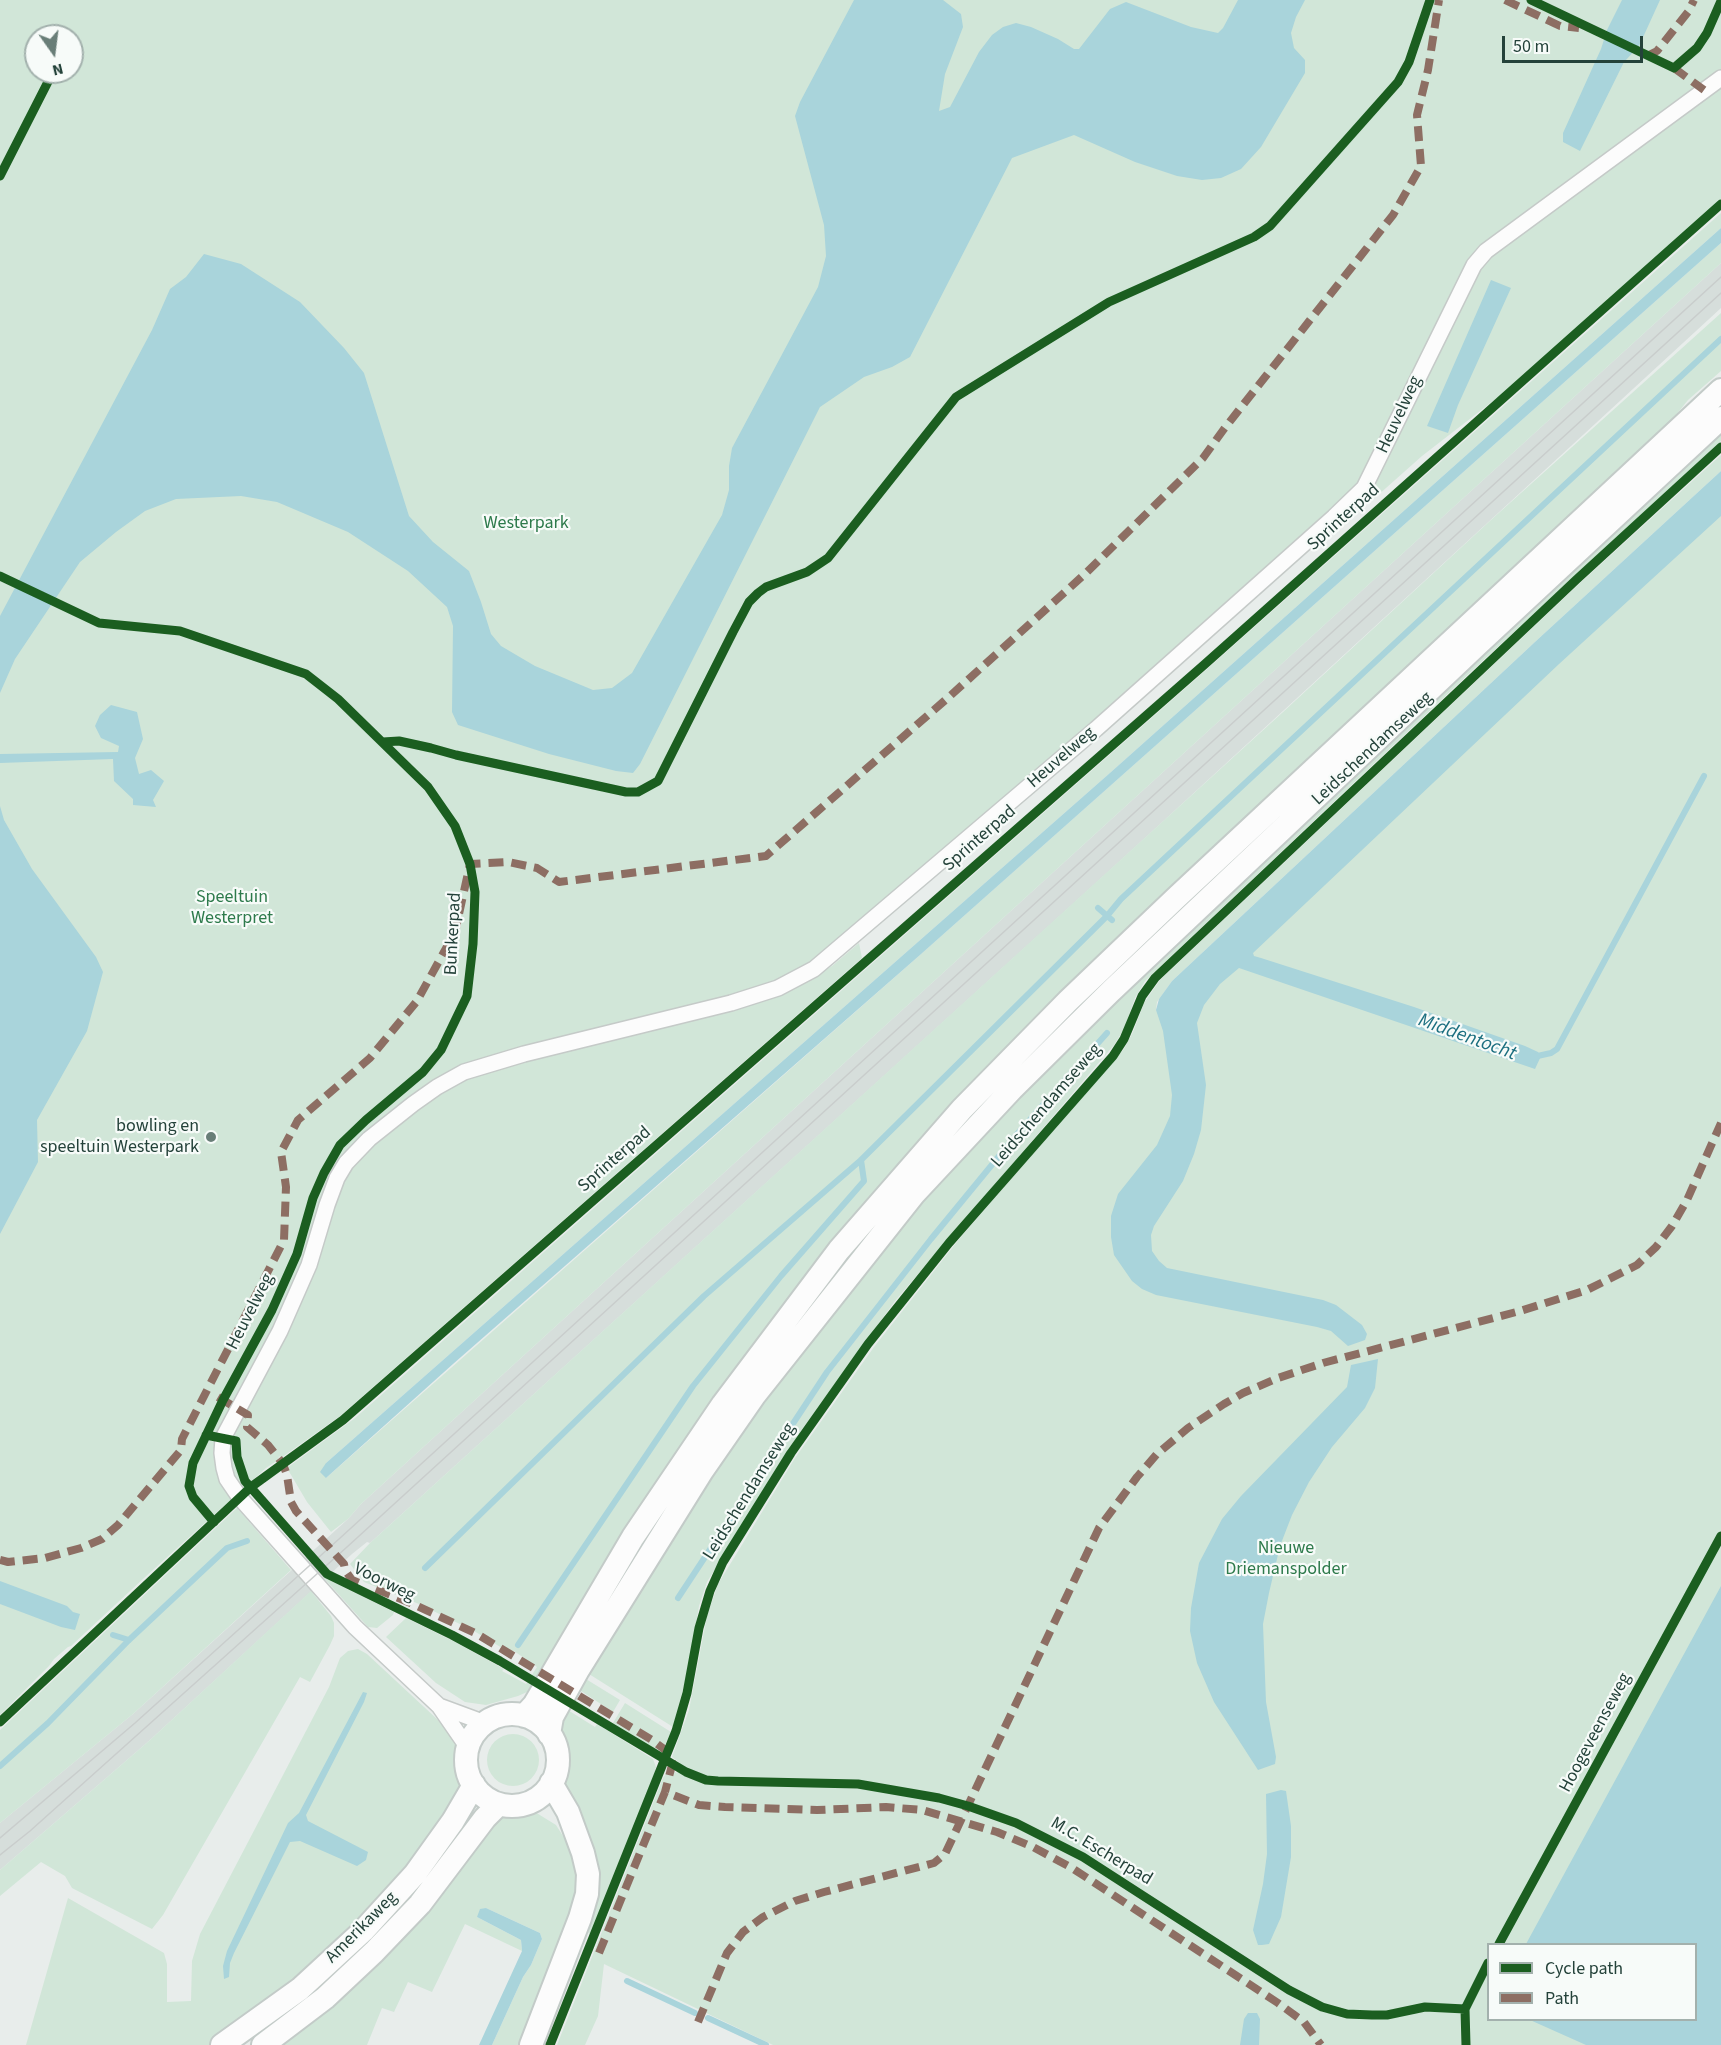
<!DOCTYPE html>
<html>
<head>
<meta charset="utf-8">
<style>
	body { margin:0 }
	#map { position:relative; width:1721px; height:2045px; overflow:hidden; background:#e8edeb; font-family:"Source Sans 3",sans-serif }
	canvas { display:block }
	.legend { position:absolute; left:1487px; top:1943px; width:210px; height:78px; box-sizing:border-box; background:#f7fbf9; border:2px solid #a3b1ad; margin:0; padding:8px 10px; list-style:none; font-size:18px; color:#24423a }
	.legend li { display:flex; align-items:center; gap:12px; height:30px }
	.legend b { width:30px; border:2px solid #a3b1ad }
	.north { position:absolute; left:24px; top:24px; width:60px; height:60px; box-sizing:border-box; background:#f7fbf9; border:2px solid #a3b1ad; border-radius:50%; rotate:166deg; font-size:16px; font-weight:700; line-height:24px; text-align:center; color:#24423a }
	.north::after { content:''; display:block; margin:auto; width:21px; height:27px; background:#697e78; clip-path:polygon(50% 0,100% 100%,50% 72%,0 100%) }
	.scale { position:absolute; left:1502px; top:36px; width:141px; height:27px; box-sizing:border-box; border:3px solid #24423a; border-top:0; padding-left:8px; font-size:18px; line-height:21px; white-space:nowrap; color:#24423a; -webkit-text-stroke:4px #f7fbf9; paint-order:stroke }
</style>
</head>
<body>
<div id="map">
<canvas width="1721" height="2045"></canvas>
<ul class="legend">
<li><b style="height:8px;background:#1b5e20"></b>Cycle path</li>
<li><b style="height:8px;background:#8d6e63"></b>Path</li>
</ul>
<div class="north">N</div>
<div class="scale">50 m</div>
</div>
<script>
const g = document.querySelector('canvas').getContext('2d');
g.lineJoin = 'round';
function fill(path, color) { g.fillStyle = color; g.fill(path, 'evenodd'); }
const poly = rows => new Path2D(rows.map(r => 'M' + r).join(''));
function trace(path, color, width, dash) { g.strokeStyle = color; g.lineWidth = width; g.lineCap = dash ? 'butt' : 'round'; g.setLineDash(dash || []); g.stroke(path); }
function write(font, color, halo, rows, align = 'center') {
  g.font = font + ' "Source Sans 3",sans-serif'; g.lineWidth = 4.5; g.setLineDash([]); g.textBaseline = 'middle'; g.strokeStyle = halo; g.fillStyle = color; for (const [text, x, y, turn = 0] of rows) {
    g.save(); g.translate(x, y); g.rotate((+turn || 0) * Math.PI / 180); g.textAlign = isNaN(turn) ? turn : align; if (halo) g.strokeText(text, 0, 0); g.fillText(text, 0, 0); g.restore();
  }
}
fill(poly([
	[1721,263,1721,308,1096,883,370,1543,367,1542,352,1554,150,1740,0,1870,0,1823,133,1714,348,1519,361,1504]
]), '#d6dedb');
fill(poly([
	[0,0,1721,0,1721,210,1582,332,1422,456,1368,504,1372,495,1214,618,817,975,832,966,859,943,862,958,340,1416,281,1458,279,1456,278,1460,266,1468,144,1578,71,1646,68,1647,54,1659,49,1666,0,1715],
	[36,36,72,36,72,72,36,72],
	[1721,213,1721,228,1111,772,326,1463,326,1478,920,955,1721,243,1721,263,361,1504,348,1519,331,1532,307,1502,287,1468,355,1418,1188,686],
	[1721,313,1721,371,1688,400,1653,444,974,1087,567,1627,527,1692,518,1696,486,1705,465,1702,436,1683,386,1637,406,1618,455,1642,504,1669,502,1671,526,1684,537,1667,514,1651,512,1654,474,1631,419,1604,364,1582,350,1564,370,1543,1283,712,1492,519],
	[1721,426,1721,441,1476,667,1145,981,1135,998,1124,1029,1114,1045,895,1301,800,1432,774,1472,707,1582,699,1606,688,1670,673,1727,589,1674,604,1650,600,1646,691,1498,812,1329,1003,1107],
	[1721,455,1721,471,1536,641,1172,981,1157,1002,1156,1010,1721,482,1721,2045,773,2045,604,1964,598,2016,585,2045,557,2045,663,1778,669,1769,677,1773,680,1763,672,1757,689,1710,707,1616,718,1584,795,1458,874,1347,960,1238,1124,1049,1133,1032,1144,1003,1160,980,1579,584],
	[1488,1944,1696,1944,1696,2020,1488,2020],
	[237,1508,291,1570,133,1714,0,1823,0,1730],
	[323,1577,394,1612,393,1615,377,1628,368,1627],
	[311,1591,331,1616,334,1623,334,1636,330,1645,310,1682,300,1677,163,1915,152,1929,72,1888,65,1876,41,1862,0,1896,0,1870,150,1740],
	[358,1649,367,1654,452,1733,459,1748,462,1782,460,1793,444,1826,328,1957,212,2045,26,2045,68,1898,164,1953,167,1964,167,2002,191,2001,192,1961,200,1934,329,1687,340,1658,348,1651],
	[581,1676,620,1700,613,1712,575,1687],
	[625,1703,671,1732,664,1747,656,1750,613,1723],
	[563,1707,595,1727,597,1724,653,1759,656,1767,653,1781,590,1935,587,1931,597,1899,599,1871,595,1851,566,1790,564,1780,566,1757,560,1728],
	'487 1760a26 26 0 1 1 52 0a26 26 0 1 1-52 0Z',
	[518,1811,535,1812,556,1825,570,1847,578,1875,575,1901,521,2045,492,2045,523,1977,531,1965,542,1939,540,1933,486,1908,477,1917,521,1940,522,1951,465,1924,432,1992,408,1982,394,2012,382,2008,367,2045,277,2045,490,1821,504,1814]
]), '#d1e6d8');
fill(poly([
	[854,0,943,0,961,14,963,27,945,74,939,111,950,107,979,52,992,35,1003,27,1016,23,1031,27,1058,39,1074,49,1079,49,1110,9,1126,2,1191,27,1218,33,1223,28,1238,0,1305,0,1296,17,1291,33,1294,48,1305,60,1305,73,1261,147,1241,169,1221,178,1202,180,1177,176,1135,162,1074,135,1012,158,910,357,892,367,864,377,820,407,640,764,633,773,616,771,549,754,458,725,452,712,453,626,447,607,408,571,348,532,277,502,241,496,176,499,145,511,116,532,80,562,15,659,0,693,0,616,152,330,170,289,186,277,204,254,241,264,300,302,344,348,364,373,409,516,433,542,469,571,481,602,491,634,501,646,535,666,593,690,612,688,632,673,722,515,729,490,729,466,732,448,818,287,826,256,824,225,795,116,800,102],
	[1622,0,1660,0,1639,46,1624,62,1580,151,1563,142,1563,133,1601,49,1607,30],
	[1721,228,1721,243,920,955,453,1364,326,1478,320,1472,326,1463,1111,772],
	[1491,280,1511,288,1458,405,1448,433,1427,426],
	[1721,471,1721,516,1559,664,1253,953,1254,956,1261,958,1414,1007,1525,1046,1538,1052,1541,1056,1535,1069,1239,968,1220,984,1204,1005,1197,1023,1206,1085,1201,1130,1194,1154,1183,1181,1154,1226,1151,1235,1152,1251,1159,1261,1167,1268,1323,1300,1336,1305,1362,1325,1367,1334,1365,1340,1348,1346,1331,1331,1317,1327,1156,1295,1142,1289,1132,1281,1114,1255,1111,1237,1111,1216,1118,1194,1157,1145,1170,1116,1172,1095,1163,1031,1156,1010,1159,999,1172,981,1536,641],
	[111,705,137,712,143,739,135,758,139,774,151,770,164,781,153,800,156,807,133,805,133,799,114,781,113,759,0,763,0,754,118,752,119,746,101,738,95,726,100,715],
	[0,806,4,820,32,869,96,957,103,972,87,1031,37,1120,38,1162,0,1234],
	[1378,1359,1375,1388,1365,1408,1332,1447,1309,1482,1292,1515,1280,1546,1269,1593,1263,1624,1266,1702,1276,1757,1275,1764,1258,1770,1214,1702,1197,1663,1190,1631,1191,1608,1199,1563,1222,1519,1241,1496,1347,1387,1351,1365],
	[0,1581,67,1606,73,1612,80,1614,75,1630,61,1627,0,1604],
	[1721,1586,1721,2045,1586,2045,1530,2020,1696,2020,1696,1944,1526,1944],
	[363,1692,367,1693,364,1702,306,1815,308,1821,368,1852,366,1860,357,1866,300,1841,290,1842,234,1953,230,1963,229,1977,224,1979,223,1966,227,1951,288,1823,299,1813],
	[1281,1790,1286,1791,1291,1826,1291,1857,1281,1917,1269,1944,1262,1945,1258,1945,1253,1930,1263,1884,1267,1854,1266,1794],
	[486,1908,540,1933,542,1939,531,1965,523,1977,492,2045,479,2045,522,1951,521,1940,477,1917,480,1909],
	[1248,2013,1257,2013,1260,2019,1259,2045,1240,2045,1244,2019]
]), '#a9d4db');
trace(poly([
	[1098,908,1112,920],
	[1533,1057,1551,1053,1557,1049,1704,776],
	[425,1568,704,1296,861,1160,1107,916,1121,899,1721,339],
	[678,1598,827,1372,931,1239,1018,1133,1107,1033],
	[113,1635,129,1640],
	[518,1645,693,1386,781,1276,864,1181,861,1160],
	[0,1766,48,1723,129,1640,227,1548,247,1541],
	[627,1981,695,2013],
	[708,2018,766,2045]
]), '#a9d4db', 6);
const street = poly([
	[439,1706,485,1723],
	[468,1748,439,1706,355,1627,240,1498,227,1479,224,1468,222,1453,223,1438,280,1331,309,1265,327,1205,337,1178,346,1163,369,1139,413,1104,437,1087,464,1072,524,1054,731,1003,778,988,814,969,1096,729,1334,517,1364,488,1474,265,1486,251,1721,78]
]);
const secondary = poly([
	'466 1760a46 46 0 1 1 92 0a46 46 0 1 1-92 0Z',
	[524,1716,534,1705,633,1537,723,1404,839,1250,962,1109,1068,1001,1177,897,1721,390],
	[549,1734,552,1717,578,1670,702,1471,754,1396,914,1194,1012,1089,1111,991,1477,645,1721,418],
	[222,2045,300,1989,363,1931,415,1874,453,1821,474,1785],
	[263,2045,325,1998,374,1952,420,1904,485,1818,499,1804],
	[531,2045,580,1918,587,1894,588,1874,583,1853,568,1812,551,1783]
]);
trace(street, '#c5cac8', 18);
trace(secondary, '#c3cbc8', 26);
trace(street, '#fcfcfc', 15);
trace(secondary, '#fcfcfc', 22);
trace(poly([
	[0,1838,135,1723,339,1539,1721,277],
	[0,1855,30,1831,347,1547,1721,293]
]), '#c9cdcc', 1.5);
trace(poly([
	[1505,0,1560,26,1579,28],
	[1647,56,1657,51,1688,12,1694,0],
	[1674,68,1704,90],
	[218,1397,248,1415,247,1427,268,1445,283,1464,287,1475,291,1502,296,1511,344,1564,345,1570,352,1580,359,1583],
	[0,1560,8,1562,45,1558,81,1548,102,1539,118,1525,181,1450,182,1439,284,1240,286,1187,281,1152,298,1120,370,1058,417,1001,455,932,470,864,508,862,537,868,559,882,766,856,950,696,1086,573,1203,458,1224,429,1393,215,1421,166,1417,115,1428,70,1439,0],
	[376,1589,413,1604,477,1634,652,1740,668,1752,672,1758,672,1765,665,1792],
	[599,1953,665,1792,699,1805,725,1807,817,1810,886,1807,922,1810,997,1832,1033,1847,1072,1868,1278,2003,1304,2022,1321,2045],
	[698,2022,727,1953,743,1932,763,1917,795,1901,824,1892,934,1863,945,1854,1099,1528,1137,1477,1157,1454,1188,1428,1224,1404,1243,1393,1278,1378,1323,1363,1520,1311,1587,1290,1637,1265,1656,1247,1672,1226,1687,1200,1721,1123]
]), '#8d6e63', 8, [15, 8]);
trace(poly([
	[1531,0,1674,68,1697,48,1707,33,1721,1],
	[0,176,53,72],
	[0,576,99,623,180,631,306,674,338,699,428,787,455,826,470,864,475,892,473,944,467,996,441,1050,423,1072,366,1120,340,1145,324,1173,313,1198,297,1254,272,1310,223,1400,193,1463,189,1486,193,1497,214,1522],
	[383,742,399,741,431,748,456,755,626,792,638,792,658,781,733,632,749,602,758,593,766,587,807,572,828,558,956,397,1109,302,1254,237,1270,226,1398,82,1409,62,1430,0],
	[206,1435,236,1441,237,1457,245,1481,327,1574,452,1635,500,1661,686,1772,706,1780,718,1781,858,1784,939,1798,968,1806,1016,1823,1083,1857,1289,1990,1322,2007,1347,2014,1372,2015,1387,2015,1425,2007,1465,2009],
	[0,1722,251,1487,343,1420,1205,664,1721,204],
	[1499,1944,1721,1536],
	[550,2045,676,1731,687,1693,699,1628,710,1591,723,1562,791,1453,868,1344,949,1243,1113,1056,1124,1039,1142,996,1155,978,1576,580,1721,447],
	[1466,2045,1465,2009,1488,1963]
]), '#1b5e20', 9);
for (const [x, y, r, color] of [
	[211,1137,6,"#697e78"]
]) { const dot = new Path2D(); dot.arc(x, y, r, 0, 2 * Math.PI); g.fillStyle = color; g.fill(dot); trace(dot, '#f7fbf9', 2); }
write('18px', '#24423a', '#f7fbf9', [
	["Heuvelweg",1400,415,-65],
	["Sprinterpad",1344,518,-42],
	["Leidschendamseweg",1373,749,-43],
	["Heuvelweg",1062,758,-41],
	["Sprinterpad",980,839,-41],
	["Bunkerpad",454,934,-87],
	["Leidschendamseweg",1047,1106,-49],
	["Sprinterpad",615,1160,-41],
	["Heuvelweg",251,1312,-63],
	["Leidschendamseweg",750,1492,-58],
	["Voorweg",384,1583,26],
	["Hoogeveenseweg",1596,1733,-62],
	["M.C. Escherpad",1101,1852,31],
	["Amerikaweg",362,1928,-45]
]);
write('18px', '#2d7a4b', '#f7fbf9', [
	["Westerpark",526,524],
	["Speeltuin",232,898],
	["Westerpret",232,919],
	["Nieuwe",1286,1549],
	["Driemanspolder",1286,1570]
]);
write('18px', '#24423a', '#f7fbf9', [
	["bowling en",199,1127],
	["speeltuin Westerpark",199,1148]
], 'right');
write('italic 20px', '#1c6f80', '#f7fbf9', [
	["Middentocht",1467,1038,20]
]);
</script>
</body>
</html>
